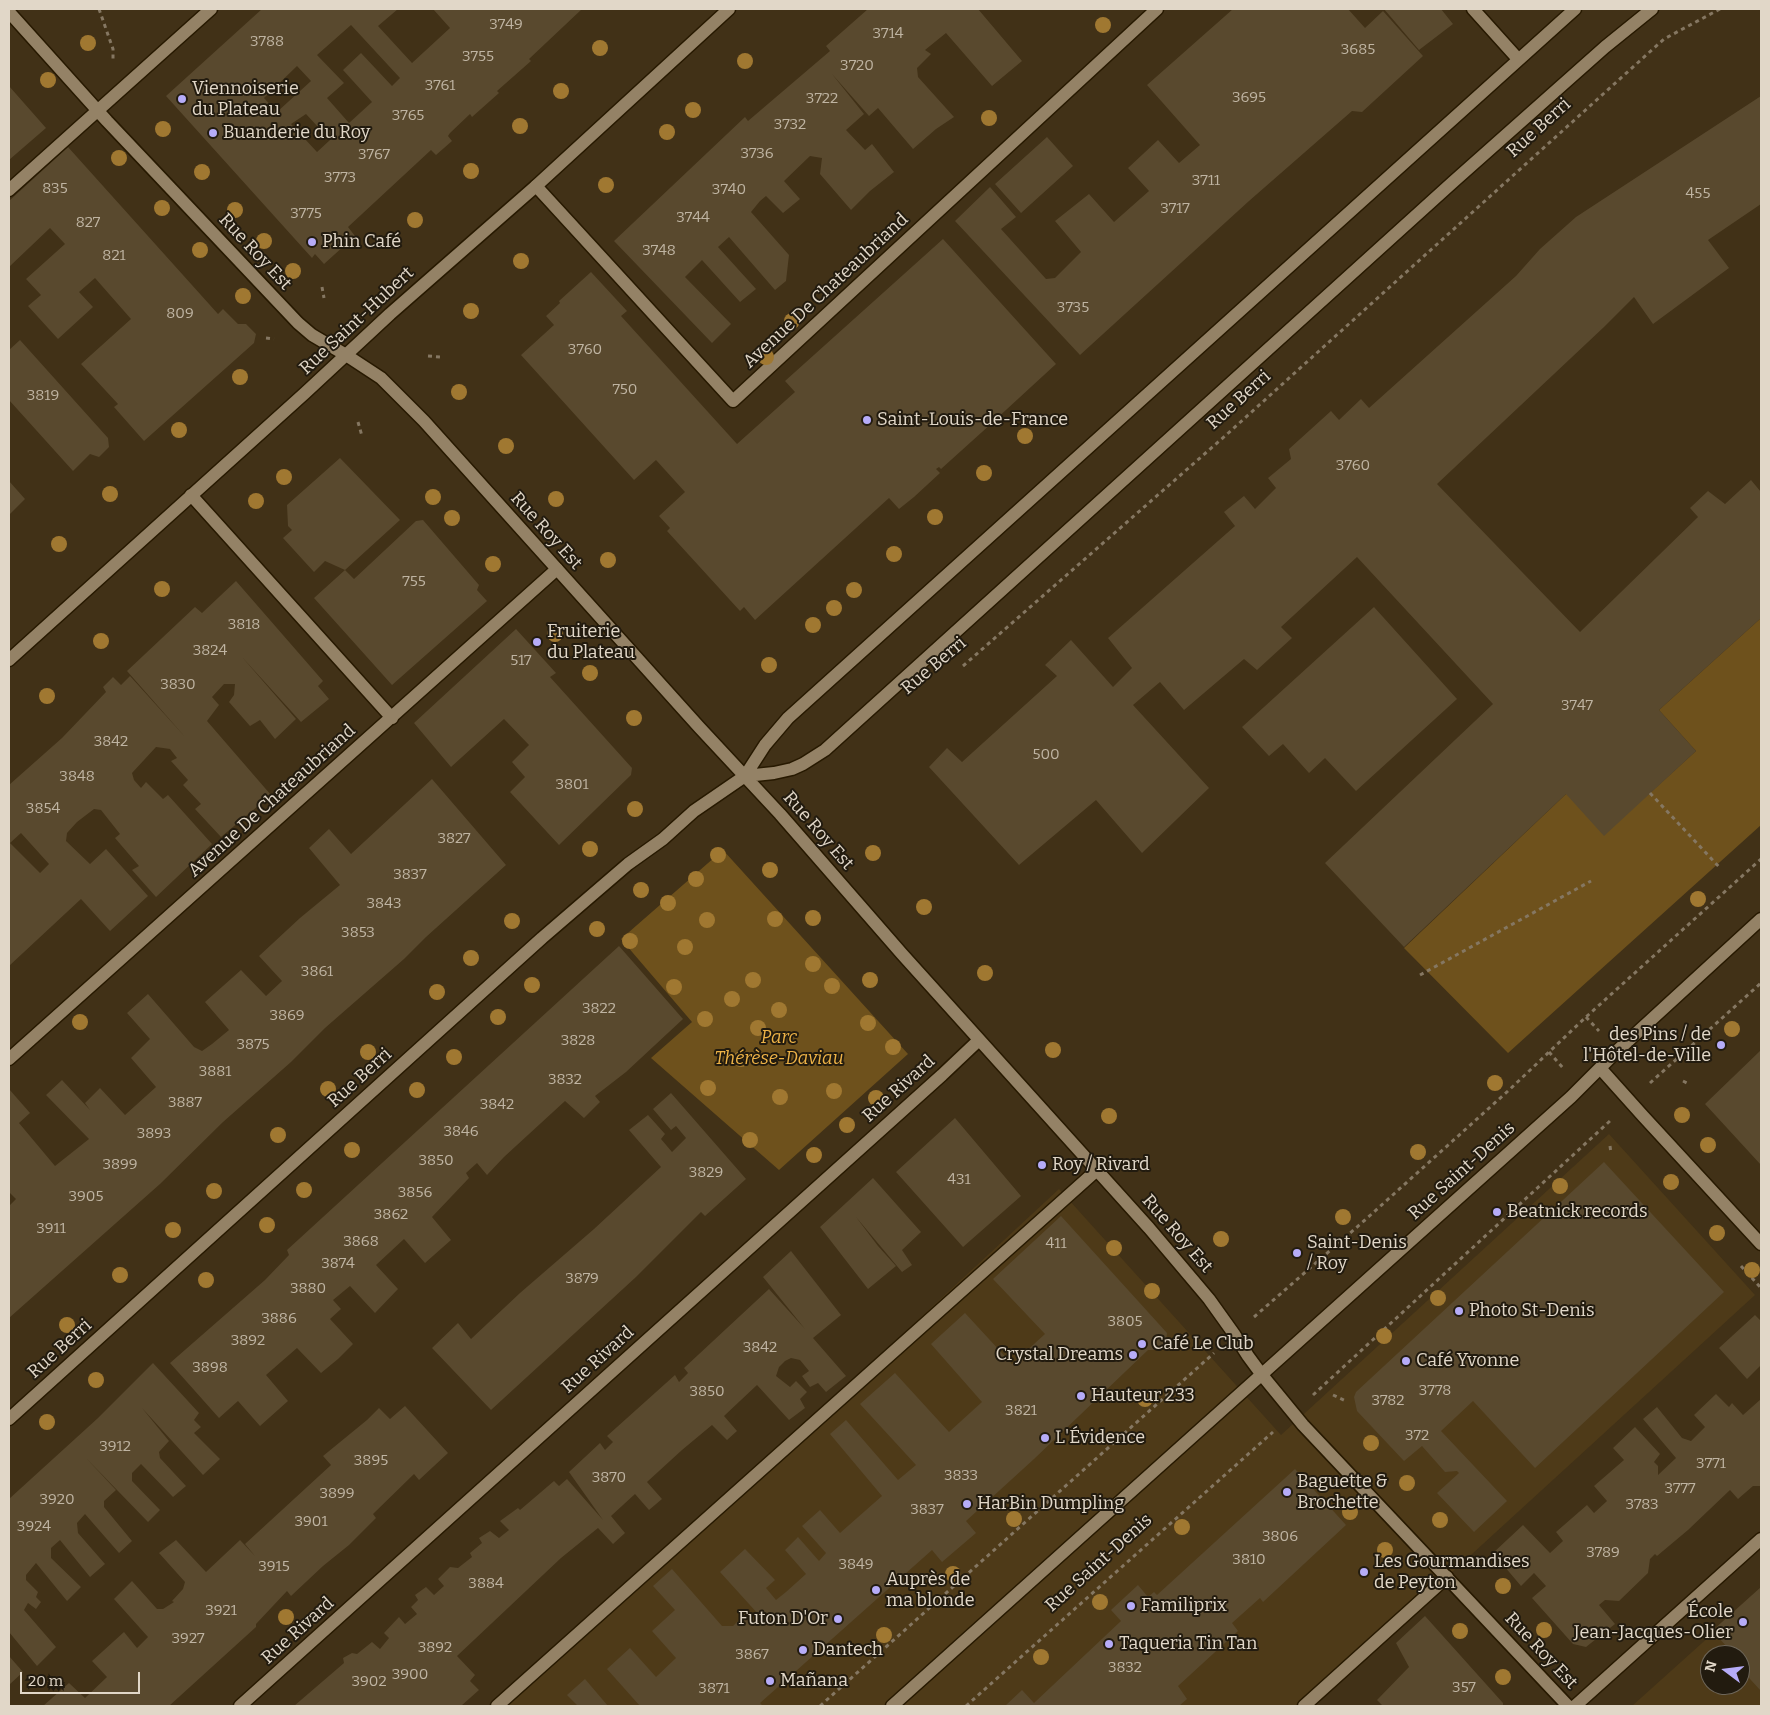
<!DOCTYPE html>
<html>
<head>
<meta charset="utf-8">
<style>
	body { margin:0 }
	#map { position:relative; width:1770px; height:1715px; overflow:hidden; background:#413117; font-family:Bitter,serif }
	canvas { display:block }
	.frame { position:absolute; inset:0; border:10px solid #e1d7c8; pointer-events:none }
	.north { position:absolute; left:1700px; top:1645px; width:50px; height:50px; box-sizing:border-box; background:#221b0f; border:1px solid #6e6659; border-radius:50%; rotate:285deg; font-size:14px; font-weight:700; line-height:20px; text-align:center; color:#e1d7c8 }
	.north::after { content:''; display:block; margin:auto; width:18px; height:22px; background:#b6acf8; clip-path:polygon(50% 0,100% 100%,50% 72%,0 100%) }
	.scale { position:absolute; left:20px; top:1672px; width:120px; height:22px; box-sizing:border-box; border:2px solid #e1d7c8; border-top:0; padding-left:6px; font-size:15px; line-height:18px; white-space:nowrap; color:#e1d7c8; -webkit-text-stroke:4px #221b0f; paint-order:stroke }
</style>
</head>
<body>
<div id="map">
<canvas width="1770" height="1715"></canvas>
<div class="frame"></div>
<div class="north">N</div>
<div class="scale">20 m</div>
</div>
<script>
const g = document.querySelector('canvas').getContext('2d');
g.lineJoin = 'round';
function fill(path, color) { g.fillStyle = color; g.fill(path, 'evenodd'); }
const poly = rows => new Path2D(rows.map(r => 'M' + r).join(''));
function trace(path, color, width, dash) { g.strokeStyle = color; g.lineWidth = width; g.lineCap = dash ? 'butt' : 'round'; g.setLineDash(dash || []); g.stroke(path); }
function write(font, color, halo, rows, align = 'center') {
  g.font = font + ' Bitter,serif'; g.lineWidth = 4; g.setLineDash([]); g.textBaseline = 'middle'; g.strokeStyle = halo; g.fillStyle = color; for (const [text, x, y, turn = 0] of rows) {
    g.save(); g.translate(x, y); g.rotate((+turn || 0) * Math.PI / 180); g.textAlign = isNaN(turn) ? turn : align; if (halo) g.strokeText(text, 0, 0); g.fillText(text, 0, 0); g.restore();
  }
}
fill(poly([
	[1609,1134,1755,1295,1306,1706,502,1706,1059,1189,1281,1435],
	[1761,1590,1761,1706,1632,1706],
	[1710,1655,1740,1655,1740,1685,1710,1685]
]), '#4e3a18');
fill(poly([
	[1761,618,1761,825,1508,1053,1404,948,1566,794,1650,793,1696,751,1659,710],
	[723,850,908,1054,779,1170,651,1058,692,1022,621,939]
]), '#6e511c');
fill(poly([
	[262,9,398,9,378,26,412,63,450,28,433,9,582,9,529,59,531,61,497,91,499,93,472,117,470,114,450,133,448,136,452,141,436,155,431,150,348,227,355,236,324,264,315,254,312,258,166,96],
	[351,25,400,78,392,86,361,53,343,70,372,102,349,123,327,98,344,83,317,55],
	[297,66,311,81,277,112,264,98],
	[306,114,330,140,317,152,291,124],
	[868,9,978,9,1022,61,992,86,946,33,925,50,931,54,917,68,918,77,954,117,936,129,913,149,878,108,869,116,832,74,864,114,846,130,865,150,872,144,894,172,870,191,851,210,820,174,822,158,810,156,784,181,800,199,783,213,766,196,760,201,751,212,789,255,786,281,775,290,729,237,718,247,756,289,740,302,702,260,685,277,731,324,712,343,614,241,745,117,748,121,830,51,826,46],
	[1233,9,1348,9,1365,28,1383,11,1423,56,1362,112,1352,111,1249,201,1080,355,955,221,990,187,1016,217,1001,229,1046,279,1055,278,1081,252,1055,221,1089,194,1114,222,1149,191,1128,168,1158,140,1179,163,1200,145,1147,85],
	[1384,9,1441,9,1453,24,1419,50],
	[9,86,46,128,9,160],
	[1761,96,1761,204,1708,240,1729,268,1653,324,1634,297,1604,327,1437,484,1580,632,1698,517,1690,508,1708,491,1725,504,1751,480,1761,492,1761,618,1659,710,1696,751,1604,836,1566,794,1404,947,1325,863,1493,704,1357,557,1281,627,1292,638,1257,670,1244,659,1184,710,1160,682,1133,705,1209,788,1142,853,1096,800,1019,865,929,767,947,748,962,762,1057,676,1045,665,1071,640,1113,687,1132,668,1108,638,1235,526,1224,512,1244,496,1255,509,1276,488,1268,478,1291,459,1289,449,1331,411,1339,420,1361,399,1369,408,1516,276,1540,249,1576,217],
	[1047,137,1073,166,1021,213,995,184],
	[68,147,218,314,223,309,238,324,246,324,256,334,254,343,144,441,114,407,118,404,81,364,131,319,95,278,79,292,93,307,58,339,28,306,41,295,26,279,65,244,50,228,9,267,9,201],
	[943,239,1056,364,994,421,992,419,990,420,992,423,941,469,939,467,936,469,940,473,914,497,899,509,889,498,755,620,744,607,740,611,667,531,670,528,659,516,685,492,656,460,634,480,521,355,554,325,546,316,560,303,559,301,591,272,627,311,621,316,737,444,795,392,785,381],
	[20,340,108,438,109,447,99,457,90,454,73,471,9,400,9,350],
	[340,458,400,520,345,570,325,561,314,572,283,538,292,530,288,526,287,505],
	[9,481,25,499,9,515],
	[423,520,479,585,477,590,487,601,392,685,314,598,345,570,354,579,416,521],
	[236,581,323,681,318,686,329,699,301,722,242,657,296,719,275,739,260,720,250,726,229,702,234,695,235,684,224,684,212,697,219,705,207,721,271,795,221,837,195,809,201,804,183,785,188,780,171,761,177,758,170,749,156,747,132,773,134,780,141,788,146,782,163,799,168,795,212,844,156,897,132,870,139,866,115,838,120,834,101,810,94,809,77,822,67,833,66,841,90,864,106,849,148,896,110,931,81,899,9,966,9,785,62,738,106,692,103,687,113,677,121,685,130,676,186,738,127,671,195,607,202,613],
	[21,833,49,864,40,873,10,843],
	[1374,607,1457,699,1356,791,1325,758,1309,773,1283,744,1269,756,1242,727],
	[516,629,556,673,550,677,632,768,631,775,559,845,510,792,525,777,512,762,529,745,504,719,451,767,414,723],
	[432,779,506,865,426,937,404,959,325,1028,291,1062,223,1122,160,1184,9,1318,9,1206,16,1199,9,1192,9,1089,30,1113,19,1123,55,1166,89,1139,46,1095,62,1080,90,1110,85,1103,100,1088,125,1115,156,1087,131,1058,150,1039,127,1013,148,994,194,1047,202,1051,212,1044,229,1030,205,1002,241,970,266,996,282,981,259,956,300,918,340,885,309,848,329,829,351,854],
	[619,946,683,1019,626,1072,595,1096,600,1102,584,1118,565,1101,504,1157,487,1175,477,1163,466,1173,469,1178,432,1217,451,1240,425,1263,404,1239,376,1265,398,1289,375,1313,350,1286,333,1300,341,1309,330,1319,353,1344,338,1359,321,1373,297,1348,266,1375,288,1401,260,1426,238,1401,219,1418,170,1363,265,1280,289,1255,287,1250],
	[1761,1050,1761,1165,1705,1104],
	[671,1093,746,1179,705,1216,701,1212,636,1277,491,1410,432,1348,458,1323,471,1339,520,1293,594,1229,661,1167,629,1130,648,1115,665,1134,661,1139,672,1152,686,1138,676,1126,671,1130,653,1109],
	[955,1118,1021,1196,963,1247,896,1172],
	[1604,1162,1724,1292,1535,1468,1473,1401,1441,1431,1507,1501,1474,1532,1437,1493,1459,1473,1457,1471,1445,1472,1422,1446,1404,1461,1357,1411,1354,1397,1356,1392],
	[873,1178,921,1232,902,1250,912,1265,902,1272,856,1217,878,1246,896,1266,868,1289,820,1227],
	[1061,1216,1167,1333,1166,1343,1158,1350,1148,1350,1034,1459,966,1521,976,1533,942,1562,932,1550,760,1703,763,1706,640,1706,607,1669,630,1648,656,1677,676,1658,652,1631,675,1610,653,1586,672,1569,722,1626,733,1626,743,1616,751,1624,759,1615,720,1572,745,1549,775,1580,766,1588,776,1600,786,1592,806,1574,785,1550,798,1537,819,1561,826,1553,802,1526,820,1510,840,1533,882,1496,830,1434,846,1420,898,1480,916,1465,860,1404,895,1373,949,1432,982,1402,931,1344,965,1313,1012,1364,1045,1334,993,1279],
	[791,1251,841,1315,813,1338,846,1376,826,1392,818,1383,810,1387,802,1376,809,1371,800,1360,791,1358,785,1361,779,1367,776,1376,790,1387,796,1381,807,1392,800,1399,805,1408,789,1420,757,1385,724,1416,737,1431,727,1440,712,1425,682,1450,647,1482,662,1499,649,1510,635,1494,611,1516,625,1533,613,1544,598,1528,561,1558,457,1656,475,1675,470,1681,479,1690,461,1706,294,1706,344,1663,343,1658,352,1653,357,1654,372,1642,380,1649,389,1638,384,1633,399,1617,405,1624,417,1614,411,1607,418,1600,415,1595,426,1587,434,1595,444,1586,438,1579,450,1567,458,1568,472,1557,470,1553,482,1543,479,1538,490,1531,499,1538,509,1530,500,1521,518,1508,520,1510,554,1481,559,1486,567,1479,603,1520,569,1472,600,1443,605,1450,613,1442,607,1436,675,1375,679,1382,688,1373,684,1368,769,1289,805,1329,763,1277],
	[1755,1315,1761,1321,1761,1365,1747,1379,1719,1348],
	[153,1363,199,1413,194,1420,201,1427,194,1433,220,1459,203,1475,142,1408,169,1441,159,1452,160,1458,186,1486,173,1497,141,1464,132,1473,132,1481,160,1510,148,1522,86,1458,116,1490,104,1501,104,1507,132,1541,119,1553,85,1514,77,1523,78,1533,105,1564,90,1577,60,1540,51,1548,51,1558,81,1587,67,1601,36,1563,26,1575,26,1580,38,1592,36,1597,41,1602,36,1609,28,1603,24,1610,56,1647,37,1666,9,1632,9,1499,98,1418],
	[1716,1394,1729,1407,1732,1403,1743,1415,1761,1399,1761,1486,1753,1486,1738,1499,1730,1490,1688,1530,1657,1556,1655,1554,1650,1559,1648,1573,1619,1601,1605,1600,1599,1605,1615,1624,1586,1647,1573,1644,1532,1598,1546,1586,1534,1573,1521,1586,1493,1553,1523,1525,1550,1553,1563,1541,1556,1532,1587,1505,1594,1513,1607,1501,1594,1486,1624,1460,1613,1448,1635,1427,1660,1454,1654,1462,1658,1466,1658,1475,1676,1458,1643,1419,1657,1407,1682,1438,1691,1441,1705,1427,1694,1415],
	[405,1406,448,1453,419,1480,414,1474,373,1514,376,1518,349,1545,323,1566,291,1596,287,1591,256,1624,256,1627,169,1706,43,1706,69,1683,85,1698,107,1677,92,1661,124,1632,137,1648,148,1637,114,1599,132,1581,157,1609,163,1609,174,1602,172,1601,183,1589,185,1582,159,1553,176,1540,206,1572,240,1540,255,1556,245,1544,331,1465,323,1456,367,1420,379,1408,390,1419],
	[1295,1469,1346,1525,1263,1602,1260,1598,1232,1623,1238,1631,1178,1686,1187,1699,1179,1706,1005,1706,1022,1690,1034,1703,1121,1621,1111,1610,1138,1585,1148,1597,1154,1592,1157,1595],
	[1761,1587,1761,1691,1740,1668,1740,1665,1743,1662,1740,1660,1740,1655,1735,1655,1712,1631],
	[1425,1616,1503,1703,1503,1706,1383,1706,1377,1700,1409,1667,1396,1643],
	[9,1656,23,1672,9,1685],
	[585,1679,608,1706,578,1706,567,1695]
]), '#59492e');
const lane = poly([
	[191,495,392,718],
	[497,1706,1097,1170],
	[1304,1706,1447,1577]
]);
const street = poly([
	[1473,9,1518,59],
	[9,12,107,121,298,323,312,335,346,355],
	[536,186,733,401,1157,9],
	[9,190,211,9],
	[9,1059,557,569],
	[1262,1375,1303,1425,1568,1706],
	[9,1419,542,938,628,864,663,839,694,811,745,776],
	[240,1706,942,1075,979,1040],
	[1575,1706,1761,1539]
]);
const secondary = poly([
	[346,355,381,378,424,421,699,727,780,814,902,954,1149,1228,1209,1299,1234,1334,1248,1356,1262,1375],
	[9,660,305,393,390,314,536,186,729,9],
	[745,776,774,773,792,769,803,764,825,750,1453,182,1605,47,1652,9],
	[745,776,765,745,788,718,1575,9],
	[1600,1068,1643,1116,1761,1244],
	[892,1706,1571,1097,1617,1051,1761,919]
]);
trace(lane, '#271900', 15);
trace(street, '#271900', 15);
trace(secondary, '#271900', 15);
trace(poly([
	[99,9,113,49,113,60],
	[322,287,324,298],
	[266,338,274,339],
	[428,356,440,357],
	[358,422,362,436],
	[963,666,1225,436,1664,39,1720,9],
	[1650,793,1721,869],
	[1420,975,1591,881],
	[1586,1017,1599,1031],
	[1549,1052,1563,1068],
	[1683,1081,1689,1084],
	[1650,1083,1761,983],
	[1610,1146,1611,1153],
	[1741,1266,1761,1288],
	[1254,1317,1365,1220,1508,1091,1586,1017,1761,859],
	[1313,1395,1611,1120],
	[1333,1395,1346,1401],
	[820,1706,1214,1353],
	[966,1706,1273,1432]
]), '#857762', 3, [4, 4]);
trace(lane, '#948266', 12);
trace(street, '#948266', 12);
trace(secondary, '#948266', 12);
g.fillStyle = '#a07831';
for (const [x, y] of [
	[1103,25],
	[88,43],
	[600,48],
	[745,61],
	[48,80],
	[561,91],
	[693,110],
	[989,118],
	[520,126],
	[163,129],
	[667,132],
	[119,158],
	[471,171],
	[202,172],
	[606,185],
	[162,208],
	[235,210],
	[415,220],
	[264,241],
	[200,250],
	[521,261],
	[293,271],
	[243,296],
	[471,311],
	[792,321],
	[766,357],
	[240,377],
	[459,392],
	[179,430],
	[1025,436],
	[506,446],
	[984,473],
	[284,477],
	[110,494],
	[433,497],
	[556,499],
	[256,501],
	[935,517],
	[452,518],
	[59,544],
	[894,554],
	[608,560],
	[493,564],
	[162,589],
	[854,590],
	[834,608],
	[813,625],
	[555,634],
	[101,641],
	[769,665],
	[590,673],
	[47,696],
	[634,718],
	[635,809],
	[590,849],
	[873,853],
	[718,855],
	[770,870],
	[696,879],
	[641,890],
	[1698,899],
	[668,903],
	[924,907],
	[813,918],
	[775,919],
	[707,920],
	[512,921],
	[597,929],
	[630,941],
	[685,947],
	[471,958],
	[813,964],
	[985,973],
	[753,980],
	[870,980],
	[532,985],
	[832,986],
	[674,987],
	[437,992],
	[732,999],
	[779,1010],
	[498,1017],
	[705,1019],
	[80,1022],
	[868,1023],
	[758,1028],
	[1732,1029],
	[893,1047],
	[1053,1050],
	[368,1052],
	[454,1057],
	[741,1059],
	[1495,1083],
	[708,1088],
	[328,1089],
	[417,1090],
	[834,1091],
	[780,1097],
	[876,1098],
	[1682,1115],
	[1109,1116],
	[847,1125],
	[278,1135],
	[750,1140],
	[1708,1145],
	[352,1150],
	[1418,1152],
	[814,1155],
	[1671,1182],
	[1560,1186],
	[304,1190],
	[214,1191],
	[1343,1217],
	[267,1225],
	[173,1230],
	[1717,1233],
	[1221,1239],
	[1114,1248],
	[1752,1270],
	[120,1275],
	[206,1280],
	[1152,1291],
	[1438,1298],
	[67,1325],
	[1384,1336],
	[96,1380],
	[1145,1399],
	[47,1422],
	[1371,1443],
	[1407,1483],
	[1350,1512],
	[1014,1519],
	[1440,1520],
	[1182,1527],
	[1385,1550],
	[953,1574],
	[1503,1586],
	[1100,1602],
	[286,1617],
	[1544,1630],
	[1460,1631],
	[884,1635],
	[1041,1657],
	[1503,1677]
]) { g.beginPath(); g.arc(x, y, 8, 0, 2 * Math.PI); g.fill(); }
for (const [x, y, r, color] of [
	[182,99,5,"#b6acf8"],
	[213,133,5,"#b6acf8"],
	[312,242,5,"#b6acf8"],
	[867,420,5,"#b6acf8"],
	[537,642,5,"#b6acf8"],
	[1721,1045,5,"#b6acf8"],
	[1042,1165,5,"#b6acf8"],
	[1497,1212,5,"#b6acf8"],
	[1297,1253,5,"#b6acf8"],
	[1459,1311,5,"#b6acf8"],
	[1142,1344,5,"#b6acf8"],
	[1133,1355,5,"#b6acf8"],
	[1406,1361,5,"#b6acf8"],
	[1081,1396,5,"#b6acf8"],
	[1045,1438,5,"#b6acf8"],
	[1287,1492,5,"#b6acf8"],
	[967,1504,5,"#b6acf8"],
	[1364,1572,5,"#b6acf8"],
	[876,1590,5,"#b6acf8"],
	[1131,1606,5,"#b6acf8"],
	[838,1619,5,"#b6acf8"],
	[1743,1622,5,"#b6acf8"],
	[1109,1644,5,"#b6acf8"],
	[803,1650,5,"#b6acf8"],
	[770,1681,5,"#b6acf8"]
]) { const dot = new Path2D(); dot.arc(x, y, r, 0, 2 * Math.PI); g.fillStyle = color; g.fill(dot); trace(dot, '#221b0f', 2); }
write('15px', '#bfb4a2', null, [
	["3749",506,25],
	["3714",888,34],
	["3788",267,42],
	["3685",1358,50],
	["3755",478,57],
	["3720",857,66],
	["3761",440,86],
	["3695",1249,98],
	["3722",822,99],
	["3765",408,116],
	["3732",790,125],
	["3736",757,154],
	["3767",374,155],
	["3773",340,178],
	["3711",1206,181],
	["835",55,189],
	["3740",729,190],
	["455",1698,194],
	["3717",1175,209],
	["3775",306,214],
	["3744",693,218],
	["827",88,223],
	["3748",659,251],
	["821",114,256],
	["3735",1073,308],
	["809",180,314],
	["3760",585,350],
	["750",625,390],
	["3819",43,396],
	["3760",1353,466],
	["755",414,582],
	["3818",244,625],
	["3824",210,651],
	["517",521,661],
	["3830",178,685],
	["3747",1577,706],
	["3842",111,742],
	["500",1046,755],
	["3848",77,777],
	["3801",572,785],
	["3854",43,809],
	["3827",454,839],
	["3837",410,875],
	["3843",384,904],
	["3853",358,933],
	["3861",317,972],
	["3822",599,1009],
	["3869",287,1016],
	["3828",578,1041],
	["3875",253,1045],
	["3881",215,1072],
	["3832",565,1080],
	["3887",185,1103],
	["3842",497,1105],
	["3846",461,1132],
	["3893",154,1134],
	["3850",436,1161],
	["3899",120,1165],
	["3829",706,1173],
	["431",959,1180],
	["3856",415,1193],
	["3905",86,1197],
	["3862",391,1215],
	["3911",51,1229],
	["3868",361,1242],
	["411",1056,1244],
	["3874",338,1264],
	["3879",582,1279],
	["3880",308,1289],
	["3886",279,1319],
	["3805",1125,1322],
	["3892",248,1341],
	["3842",760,1348],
	["3898",210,1368],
	["3778",1435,1391],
	["3850",707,1392],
	["3782",1388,1401],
	["3821",1021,1411],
	["372",1417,1436],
	["3912",115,1447],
	["3895",371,1461],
	["3771",1711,1464],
	["3833",961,1476],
	["3870",609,1478],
	["3777",1680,1489],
	["3899",337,1494],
	["3920",57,1500],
	["3783",1642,1505],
	["3837",927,1510],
	["3901",311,1522],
	["3924",34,1527],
	["3806",1280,1537],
	["3789",1603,1553],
	["3810",1249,1560],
	["3849",856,1565],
	["3915",274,1567],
	["3884",486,1584],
	["3921",221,1611],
	["3927",188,1639],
	["3892",435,1648],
	["3867",752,1655],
	["3832",1125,1668],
	["3900",410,1675],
	["3902",369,1682],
	["357",1464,1688],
	["3871",714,1689]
]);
write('18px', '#e1d7c8', '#221b0f', [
	["Viennoiserie",192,89],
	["du Plateau",192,110],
	["Buanderie du Roy",223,133],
	["Phin Café",322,242],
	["Saint-Louis-de-France",877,420],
	["Fruiterie",547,632],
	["du Plateau",547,653],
	["des Pins / de",1711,1035,"right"],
	["l'Hôtel-de-Ville",1711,1056,"right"],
	["Roy / Rivard",1052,1165],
	["Beatnick records",1507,1212],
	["Saint-Denis",1307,1243],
	["/ Roy",1307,1264],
	["Photo St-Denis",1469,1311],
	["Café Le Club",1152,1344],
	["Crystal Dreams",1123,1355,"right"],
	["Café Yvonne",1416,1361],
	["Hauteur 233",1091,1396],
	["L'Évidence",1055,1438],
	["Baguette &",1297,1482],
	["Brochette",1297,1503],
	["HarBin Dumpling",977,1504],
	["Les Gourmandises",1374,1562],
	["de Peyton",1374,1583],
	["Auprès de",886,1580],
	["ma blonde",886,1601],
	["Familiprix",1141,1606],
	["École",1733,1612,"right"],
	["Jean-Jacques-Olier",1733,1633,"right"],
	["Futon D'Or",828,1619,"right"],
	["Taqueria Tin Tan",1119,1644],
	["Dantech",813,1650],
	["Mañana",780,1681]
], 'left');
write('18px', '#e1d7c8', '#221b0f', [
	["Rue Berri",1539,128,-42],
	["Rue Roy Est",255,252,47],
	["Avenue De Chateaubriand",826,291,-43],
	["Rue Saint-Hubert",357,321,-43],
	["Rue Berri",1239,400,-42],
	["Rue Roy Est",546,531,48],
	["Rue Berri",934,666,-40],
	["Avenue De Chateaubriand",272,801,-42],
	["Rue Roy Est",818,831,49],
	["Rue Berri",360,1078,-42],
	["Rue Rivard",899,1089,-42],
	["Rue Saint-Denis",1462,1171,-42],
	["Rue Roy Est",1177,1234,49],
	["Rue Berri",60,1349,-42],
	["Rue Rivard",598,1360,-42],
	["Rue Saint-Denis",1099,1563,-42],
	["Rue Rivard",298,1631,-42],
	["Rue Roy Est",1541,1651,47]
]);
write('italic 18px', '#eeb347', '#221b0f', [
	["Parc",779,1038],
	["Thérèse-Daviau",779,1059]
]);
</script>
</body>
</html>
